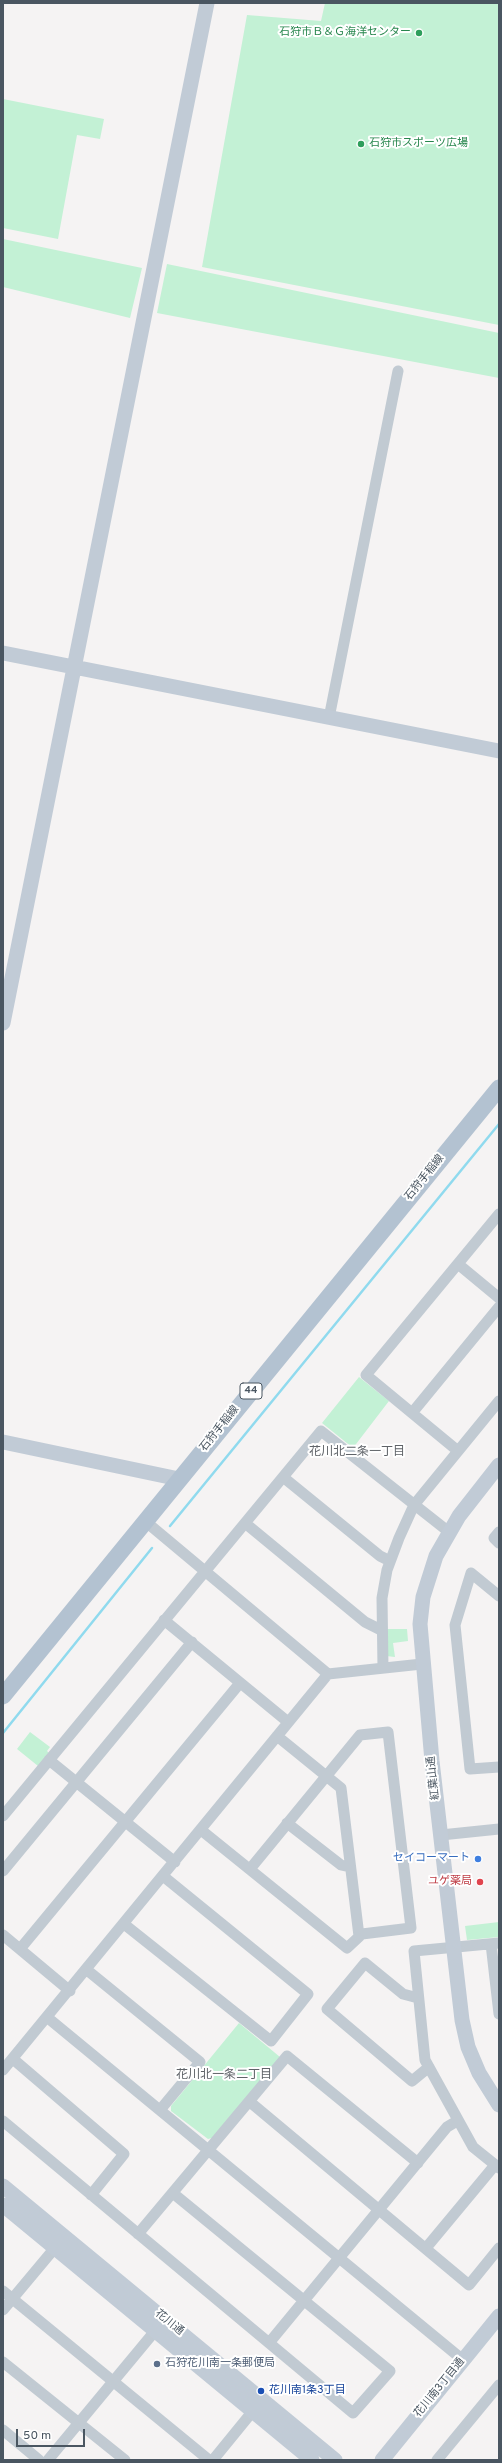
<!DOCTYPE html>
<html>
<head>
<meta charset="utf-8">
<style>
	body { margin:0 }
	#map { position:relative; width:502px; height:2463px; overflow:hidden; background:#f5f3f3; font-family:Overpass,sans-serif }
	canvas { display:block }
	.frame { position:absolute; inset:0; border:4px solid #4a5661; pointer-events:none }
	.scale { position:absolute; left:16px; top:2429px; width:69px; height:18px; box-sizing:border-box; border:2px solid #4a5661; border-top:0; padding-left:5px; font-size:12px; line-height:14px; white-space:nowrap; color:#4a5661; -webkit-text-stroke:3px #fff; paint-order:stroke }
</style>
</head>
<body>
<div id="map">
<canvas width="502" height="2463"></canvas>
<div class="frame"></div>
<div class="scale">50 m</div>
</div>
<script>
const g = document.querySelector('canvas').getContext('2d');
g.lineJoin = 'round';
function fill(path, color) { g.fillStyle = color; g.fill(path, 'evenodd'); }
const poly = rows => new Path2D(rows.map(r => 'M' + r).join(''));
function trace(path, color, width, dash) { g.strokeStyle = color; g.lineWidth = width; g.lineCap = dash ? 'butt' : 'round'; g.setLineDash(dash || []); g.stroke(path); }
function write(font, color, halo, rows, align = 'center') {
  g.font = font + ' Overpass,"Noto Sans JP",sans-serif'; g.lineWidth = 4; g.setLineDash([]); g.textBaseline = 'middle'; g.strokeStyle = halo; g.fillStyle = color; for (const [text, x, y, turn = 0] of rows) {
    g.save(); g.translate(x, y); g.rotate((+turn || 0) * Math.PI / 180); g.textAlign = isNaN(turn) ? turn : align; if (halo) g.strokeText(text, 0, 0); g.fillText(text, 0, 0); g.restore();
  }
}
fill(poly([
	[325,3,499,3,499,325,202,267,247,15,321,21],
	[3,99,104,119,100,139,77,135,58,239,3,228],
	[3,239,142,268,130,318,3,287],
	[167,264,499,333,499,378,157,313],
	[359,1377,389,1401,353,1448,322,1423],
	[385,1629,407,1629,408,1641,393,1643,395,1657,386,1656],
	[30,1732,50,1747,47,1751,49,1753,38,1766,17,1749],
	[499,1922,499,1937,467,1940,465,1926],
	[239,2023,280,2057,212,2138,208,2139,171,2111,171,2106]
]), '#c3f1d5');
trace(poly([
	[170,1526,499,1124],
	[3,1733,152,1548]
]), '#90daee', 2.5);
trace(poly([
	[329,718,398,371],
	[458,1264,499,1298],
	[412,1413,499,1307],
	[458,1451,366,1375,499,1214],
	[283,1477,380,1556,390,1561],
	[145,1521,328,1674,422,1664],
	[245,1523,365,1622,381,1630],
	[499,1532,494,1538,499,1543],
	[499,1596,471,1573,455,1625,470,1769,499,1767],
	[164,1620,288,1722],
	[383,1668,382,1598,387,1570,399,1538,414,1505,499,1401],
	[277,1736,341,1788,359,1936],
	[49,1760,175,1862],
	[3,1816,321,1431,449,1532],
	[287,1823,341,1865,350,1867],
	[201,1830,347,1948,362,1934,411,1928,388,1732,360,1735,250,1869],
	[441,1835,499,1829],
	[3,1871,192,1642],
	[124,1924,271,2041,308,1994,163,1876],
	[3,1935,70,1991],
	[499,1943,414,1951,425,2060,473,2147,499,2168],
	[491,1944,499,2014],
	[20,1949,240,1683],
	[87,1970,200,2062,160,2110],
	[418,1998,403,1994,365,1963,327,2009,412,2081,429,2067],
	[48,2018,463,2360],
	[13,2059,124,2154,91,2195],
	[3,2070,328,1674],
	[250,2102,469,2285,499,2248],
	[3,2121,353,2413,390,2371,174,2194],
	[138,2234,287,2056,418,2163],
	[426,2248,495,2165],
	[3,2291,209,2460],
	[3,2310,59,2243],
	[269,2343,447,2127,457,2121],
	[3,2362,125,2460],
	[3,2430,39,2460],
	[48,2460,160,2325],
	[213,2460,257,2406],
	[437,2460,499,2385]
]), '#c1cad2', 11);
trace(poly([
	[3,653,499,751],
	[3,1023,207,3],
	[3,1442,179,1479],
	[499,1465,459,1516,436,1556,423,1597,420,1624,432,1761,462,2020,468,2047,479,2073,499,2105],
	[3,2186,335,2460],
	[3,2205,312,2460],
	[382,2460,499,2316]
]), '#c1cbd6', 15);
trace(poly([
	[3,1696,499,1088]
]), '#b3c2d1', 17);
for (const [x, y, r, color] of [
	[419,33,4,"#2e9e5b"],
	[361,144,4,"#2e9e5b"],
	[478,1859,4,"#3f7fe0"],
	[480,1882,4,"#e0444e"],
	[157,2364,4,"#5c6f8a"],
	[261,2391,4,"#1a4fb4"]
]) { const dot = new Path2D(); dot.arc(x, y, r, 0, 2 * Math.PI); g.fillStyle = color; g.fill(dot); trace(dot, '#fff', 1.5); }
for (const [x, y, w] of [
	[251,1391,22]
]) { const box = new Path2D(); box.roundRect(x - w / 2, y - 8, w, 16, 3); g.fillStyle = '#fff'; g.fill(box); trace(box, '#4a5661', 1); }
write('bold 10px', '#4a5661', null, [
	["44",251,1391]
]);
write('11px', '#27864d', '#fff', [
	["石狩市Ｂ＆Ｇ海洋センター",411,33],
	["石狩市スポーツ広場",369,144,"left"]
], 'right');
write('11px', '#4a5661', '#fff', [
	["石狩手稲線",425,1178,-51],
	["石狩手稲線",220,1429,-51],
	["紅葉山通",434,1778,-96],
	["花川通",169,2323,39],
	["花川南3丁目通",440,2388,-51]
]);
write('11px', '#366cbe', '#fff', [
	["セイコーマート",470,1859]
], 'right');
write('11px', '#be3a42', '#fff', [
	["ユゲ薬局",472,1882]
], 'right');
write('11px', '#4e5e75', '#fff', [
	["石狩花川南一条郵便局",165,2364]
], 'left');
write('11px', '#164399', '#fff', [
	["花川南1条3丁目",269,2391]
], 'left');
write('12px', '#5f6368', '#fff', [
	["花川北二条一丁目",357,1453],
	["花川北一条二丁目",224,2076]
]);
</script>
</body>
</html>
